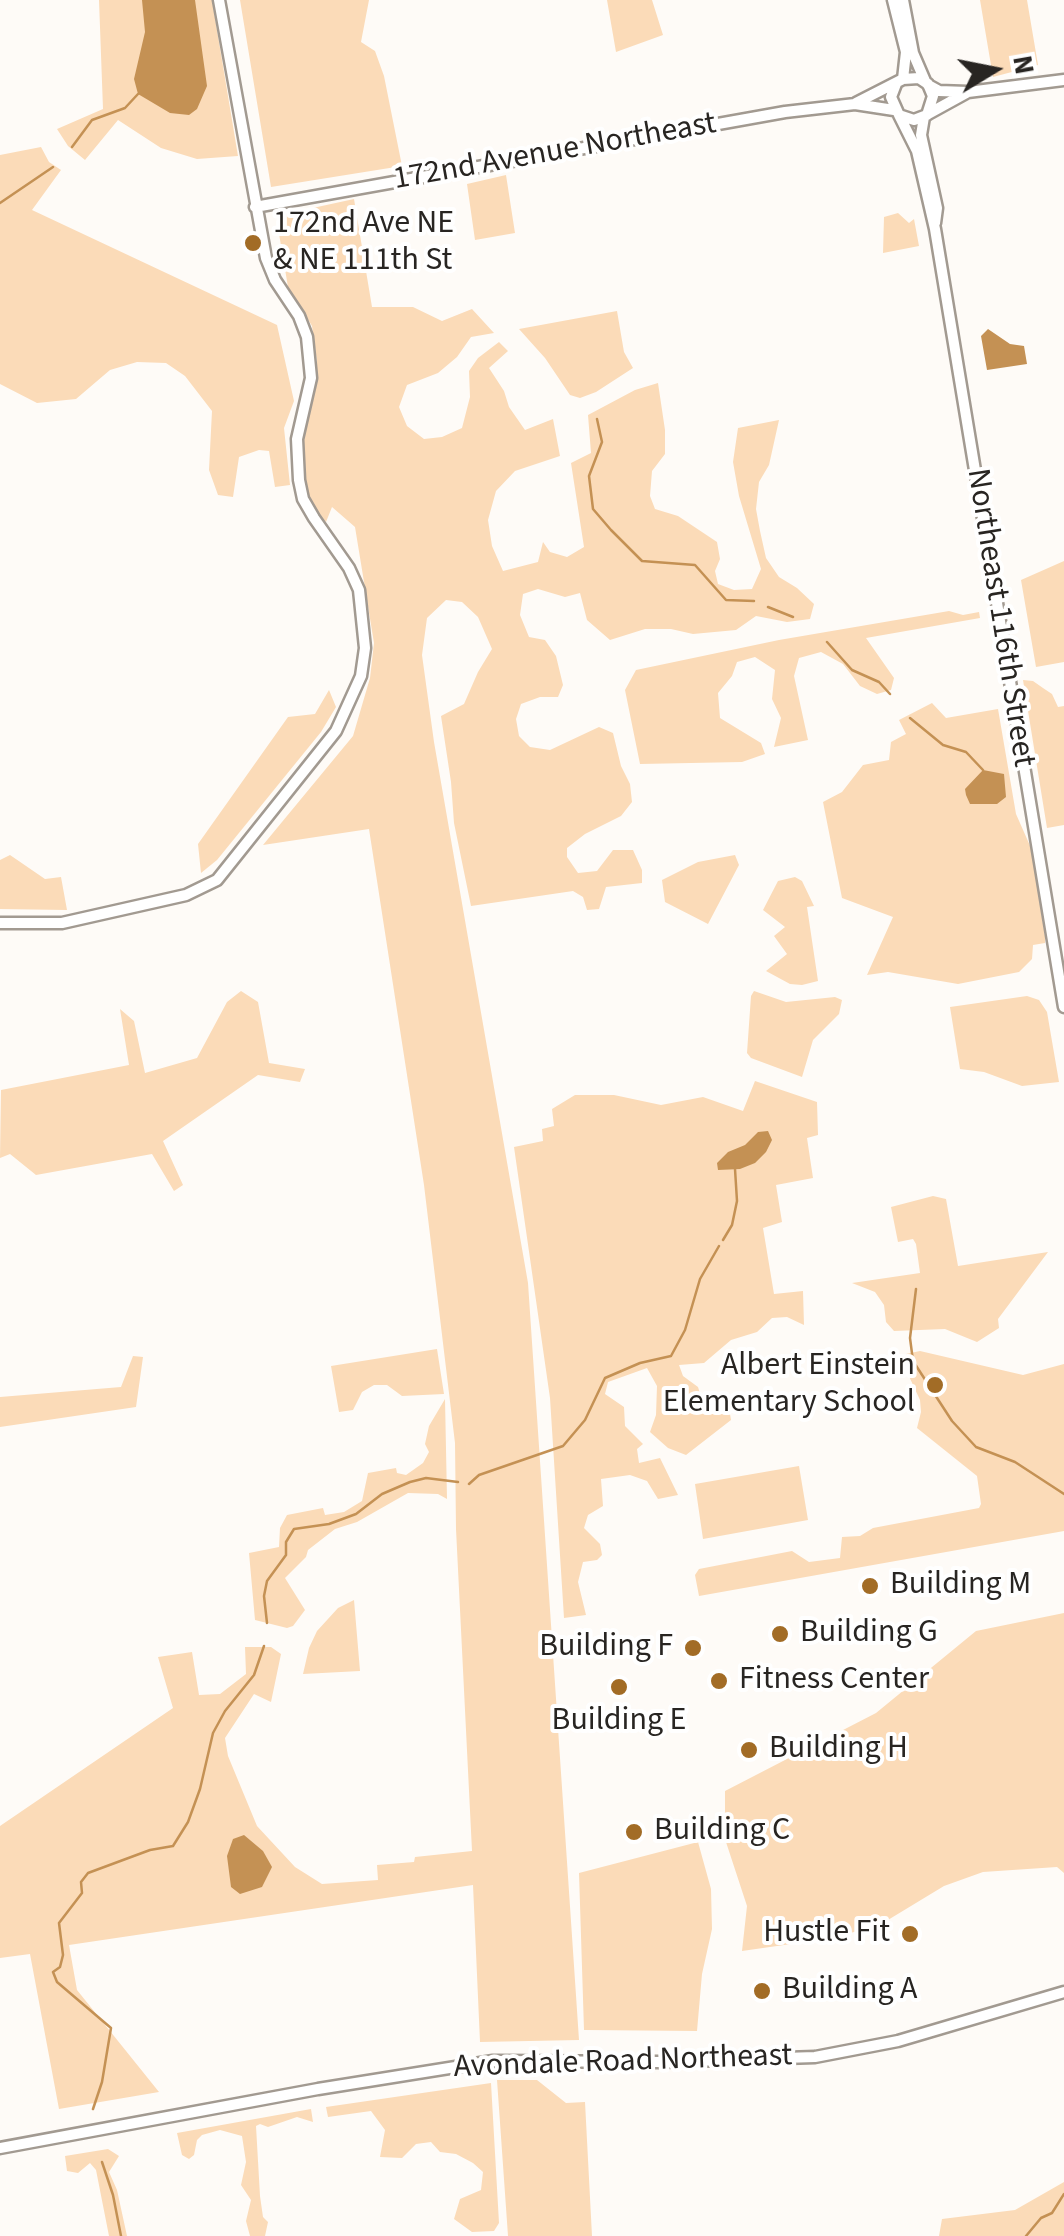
<!DOCTYPE html>
<html>
<head>
<meta charset="utf-8">
<style>
	body { margin:0 }
	#map { position:relative; width:1064px; height:2236px; overflow:hidden; background:#fefbf7; font-family:"Source Sans 3",sans-serif }
	canvas { display:block }
	.north { position:absolute; left:944px; top:20px; width:100px; height:100px; -webkit-text-stroke:8px #fff; paint-order:stroke; rotate:80deg; font-size:28px; font-weight:700; line-height:40px; text-align:center; color:#282522 }
	.north::after { content:''; display:block; margin:auto; width:35px; height:45px; background:#282522; clip-path:polygon(50% 0,100% 100%,50% 72%,0 100%) }
</style>
</head>
<body>
<div id="map">
<canvas width="1064" height="2236"></canvas>
<div class="north">N</div>
</div>
<script>
const g = document.querySelector('canvas').getContext('2d');
g.lineJoin = 'round';
function fill(path, color) { g.fillStyle = color; g.fill(path, 'evenodd'); }
const poly = rows => new Path2D(rows.map(r => 'M' + r).join(''));
function trace(path, color, width, dash) { g.strokeStyle = color; g.lineWidth = width; g.lineCap = dash ? 'butt' : 'round'; g.setLineDash(dash || []); g.stroke(path); }
function write(font, color, halo, rows, align = 'center') {
  g.font = font + ' "Source Sans 3",sans-serif'; g.lineWidth = 8; g.setLineDash([]); g.textBaseline = 'middle'; g.strokeStyle = halo; g.fillStyle = color; for (const [text, x, y, turn = 0] of rows) {
    g.save(); g.translate(x, y); g.rotate((+turn || 0) * Math.PI / 180); g.textAlign = isNaN(turn) ? turn : align; if (halo) g.strokeText(text, 0, 0); g.fillText(text, 0, 0); g.restore();
  }
}
fill(poly([
	[99,0,212,0,238,156,197,159,161,148,118,120,85,160,68,146,57,129,103,109],
	[240,0,369,0,361,42,375,51,384,76,402,166,271,187],
	[607,0,652,0,663,35,616,52],
	[980,0,1027,0,1038,65,993,77],
	[41,147,49,162,61,170,32,210,277,325,294,401,284,428,290,485,275,487,269,451,259,450,239,457,233,497,218,495,209,470,212,411,185,376,166,363,137,362,110,370,76,399,37,403,0,384,0,155],
	[506,175,515,233,475,240,467,184],
	[354,199,372,307,413,307,442,321,472,309,494,333,471,337,457,357,438,373,407,385,399,407,407,426,424,439,442,437,462,428,470,397,469,371,478,358,499,342,508,351,489,368,504,391,509,407,525,430,553,419,560,456,515,471,496,491,488,520,492,546,503,571,538,562,543,542,550,552,567,557,584,547,571,463,591,453,588,415,635,390,658,383,665,430,665,454,652,471,650,496,655,509,678,516,717,542,720,559,715,571,718,584,734,590,752,589,761,569,739,496,733,462,738,428,779,420,769,465,759,482,756,509,760,531,766,558,779,577,797,588,814,604,810,619,787,622,756,616,736,630,693,634,671,629,645,629,610,640,587,620,580,593,565,597,538,589,523,594,520,615,529,637,545,640,556,656,563,685,558,697,540,697,521,704,516,719,519,736,530,747,550,750,599,727,613,733,621,766,630,784,632,802,621,816,585,834,567,848,567,857,578,873,597,871,613,850,633,850,642,870,642,883,606,887,599,909,587,910,583,897,573,891,471,906,454,823,451,782,441,716,464,704,478,672,492,649,478,617,462,602,446,600,427,618,422,655,434,742,528,1283,579,2040,480,2042,473,1885,69,1945,77,1990,159,2092,59,2109,30,1954,0,1958,0,1826,173,1708,158,1657,192,1652,199,1695,220,1694,246,1674,245,1647,271,1647,281,1654,271,1702,254,1694,225,1738,228,1756,257,1826,295,1867,322,1884,378,1880,377,1865,414,1862,415,1857,472,1851,456,1529,455,1443,424,1185,369,829,263,845,353,736,370,678,374,643,355,527,332,507,326,522,315,513,301,474,303,430,315,392,317,362,312,326,288,287,276,216],
	[898,213,909,223,914,219,919,246,883,253,884,217],
	[617,311,624,352,633,368,596,392,580,398,570,395,545,358,519,329],
	[1064,561,1064,662,1036,667,1021,580],
	[949,611,963,615,979,612,980,618,866,638,894,678,891,690,877,694,860,686,843,664,821,652,799,658,794,676,808,740,774,747,781,718,772,699,775,670,755,657,737,662,732,676,718,693,720,718,761,743,765,754,742,762,640,764,625,690,636,670,779,640],
	[1023,680,1033,681,1043,688,1052,694,1058,707,1064,706,1064,825,1047,828],
	[329,690,336,707,321,732,217,860,201,873,198,844,288,717,315,714],
	[932,703,946,718,998,709,1016,814,1031,848,1045,936,1045,943,1033,945,1032,959,1019,972,958,984,888,972,867,975,893,917,842,898,823,802,842,792,863,765,889,760,891,742,906,734,899,720],
	[10,855,45,879,61,877,67,910,0,909,0,860],
	[735,855,739,865,708,924,665,902,662,880,698,862],
	[795,877,802,881,814,906,807,907,818,981,802,985,790,984,766,971,787,954,774,936,785,927,763,910,778,881],
	[241,991,258,1002,269,1063,305,1069,300,1082,258,1075,163,1141,183,1185,174,1191,152,1154,36,1175,10,1154,0,1158,1,1090,129,1065,120,1009,134,1021,145,1073,197,1058,227,1002],
	[754,991,786,1002,835,997,842,1000,839,1014,813,1040,802,1077,751,1058,747,1053,751,996],
	[1027,996,1039,1000,1047,1012,1059,1082,1022,1086,984,1072,960,1069,950,1007],
	[755,1081,817,1102,818,1135,807,1138,813,1178,776,1185,782,1222,763,1228,774,1294,803,1291,804,1325,787,1317,772,1318,757,1332,731,1340,704,1363,679,1365,683,1376,698,1387,702,1400,729,1408,731,1420,686,1455,668,1448,650,1432,656,1415,657,1386,647,1368,608,1382,605,1394,624,1407,625,1426,643,1444,637,1449,639,1463,660,1458,678,1495,658,1499,647,1481,630,1475,601,1479,603,1506,588,1515,584,1528,600,1544,602,1555,597,1560,583,1562,578,1582,586,1615,564,1618,550,1398,514,1147,543,1141,542,1129,554,1126,552,1109,575,1095,614,1095,661,1105,703,1097,743,1111],
	[933,1196,946,1199,958,1266,1048,1252,998,1319,999,1328,977,1342,945,1329,894,1331,886,1322,884,1305,875,1292,852,1283,920,1273,916,1244,913,1239,898,1242,891,1207],
	[437,1349,444,1394,402,1396,387,1385,374,1385,362,1392,353,1410,339,1412,331,1366],
	[920,1351,1023,1375,1064,1364,1064,1531,699,1596,695,1575,699,1569,792,1551,809,1562,840,1558,842,1537,860,1536,873,1528,979,1508,981,1504,977,1476,917,1428,921,1412,920,1400,907,1372,906,1354],
	[133,1356,143,1357,136,1407,0,1427,0,1397,121,1387],
	[445,1399,447,1499,438,1494,408,1493,357,1522,335,1529,308,1550,306,1557,285,1578,305,1610,293,1626,287,1628,255,1620,249,1553,279,1547,280,1528,287,1515,323,1508,325,1515,344,1512,362,1501,368,1473,396,1468,397,1473,406,1475,423,1463,429,1452,425,1444,429,1426],
	[799,1466,808,1520,703,1539,695,1484],
	[354,1600,360,1671,303,1674,309,1648,317,1631,338,1608],
	[1064,1613,1064,1873,1057,1867,983,1872,944,1886,878,1926,826,1939,742,1951,747,1906,725,1839,725,1791,876,1713,976,1631],
	[698,1842,711,1889,712,1929,702,1974,697,2031,584,2030,579,1873],
	[497,2080,537,2080,566,2103,585,2102,592,2236,508,2236],
	[491,2083,499,2223,494,2231,472,2232,454,2219,460,2199,481,2190,483,2172,473,2163,456,2154,440,2152,431,2142,416,2144,402,2158,380,2157,385,2130,371,2111,328,2117,326,2107],
	[311,2109,313,2122,297,2117,268,2127,260,2124,256,2126,260,2196,263,2217,268,2222,265,2236,250,2236,246,2221,251,2200,241,2185,246,2162,242,2136,220,2130,202,2135,197,2140,194,2155,189,2159,182,2155,177,2133],
	[108,2149,119,2156,109,2172,117,2190,127,2236,109,2236,96,2170,90,2163,78,2173,67,2171,65,2156],
	[1064,2182,1064,2236,939,2236,942,2219,1015,2210]
]), '#fbdbb8');
fill(poly([
	[142,0,195,0,207,86,197,109,189,115,170,113,138,94,134,79,145,32],
	[988,329,1010,344,1024,346,1027,364,987,370,981,336],
	[983,770,1004,774,1006,797,997,804,970,804,966,795,965,789],
	[768,1131,772,1140,766,1152,755,1163,740,1169,718,1170,717,1163,728,1152,745,1145,758,1132],
	[244,1835,263,1851,272,1867,262,1887,240,1894,231,1887,227,1856,233,1839]
]), '#c49154');
trace(poly([
	[72,147,92,120,125,108,138,94],
	[0,203,53,167],
	[597,419,602,442,589,476,593,509,611,530,642,561,695,565,726,600,754,601],
	[768,607,793,617],
	[827,642,852,670,879,682,890,694],
	[910,718,943,745,966,752,983,770],
	[723,1240,732,1225,737,1201,735,1169],
	[916,1289,910,1338,913,1361,952,1421,976,1447,1015,1462,1064,1494],
	[469,1484,479,1475,563,1446,585,1420,605,1378,640,1363,671,1356,685,1330,700,1279,719,1246],
	[267,1623,264,1596,267,1581,286,1555,286,1542,294,1529,329,1524,356,1514,382,1494,410,1482,426,1478,458,1482],
	[93,2109,102,2082,111,2028,57,1982,53,1972,60,1967,63,1955,59,1923,82,1893,81,1882,88,1873,150,1850,173,1846,188,1822,200,1789,213,1733,225,1711,254,1675,264,1646],
	[102,2162,113,2195,121,2236],
	[1026,2236,1041,2218,1052,2213,1064,2194]
]), '#c49154', 2.5);
const secondary = poly([
	[893,0,906,52,903,79],
	[903,0,913,53,925,81],
	[928,85,939,91,968,92,1064,80],
	[856,103,903,79,919,78,928,84,933,96,927,115,914,120,899,115,891,97,896,84],
	[928,114,968,92],
	[899,115,917,151,935,229,1064,1007],
	[924,117,921,135,937,208,935,223],
	[255,207,785,112,855,104,894,110],
	[0,923,62,923,186,895,217,880,336,731,361,676,365,648,359,590,349,568,314,518,303,499,299,480,297,439,311,378,307,337,299,316,275,280,266,258,219,0],
	[0,2148,318,2089,493,2061,661,2062,815,2057,898,2041,1064,1992]
]);
trace(secondary, '#a29a91', 15);
trace(secondary, '#fff', 10);
for (const [x, y, r, color] of [
	[253,243,10,"#a26c26"],
	[935,1385,10,"#a26c26"],
	[870,1586,10,"#a26c26"],
	[780,1634,10,"#a26c26"],
	[693,1648,10,"#a26c26"],
	[719,1681,10,"#a26c26"],
	[619,1687,10,"#a26c26"],
	[749,1750,10,"#a26c26"],
	[634,1832,10,"#a26c26"],
	[910,1934,10,"#a26c26"],
	[762,1991,10,"#a26c26"]
]) { const dot = new Path2D(); dot.arc(x, y, r, 0, 2 * Math.PI); g.fillStyle = color; g.fill(dot); trace(dot, '#fff', 4); }
write('32px', '#282522', '#fff', [
	["172nd Avenue Northeast",555,153,-10],
	["Northeast 116th Street",999,618,81],
	["Avondale Road Northeast",623,2063,-2]
]);
write('32px', '#282522', '#fff', [
	["172nd Ave NE",273,225],
	["& NE 111th St",273,262],
	["Albert Einstein",915,1367,"right"],
	["Elementary School",915,1404,"right"],
	["Building M",890,1586],
	["Building G",800,1634],
	["Building F",673,1648,"right"],
	["Fitness Center",739,1681],
	["Building E",619,1722,"center"],
	["Building H",769,1750],
	["Building C",654,1832],
	["Hustle Fit",890,1934,"right"],
	["Building A",782,1991]
], 'left');
</script>
</body>
</html>
